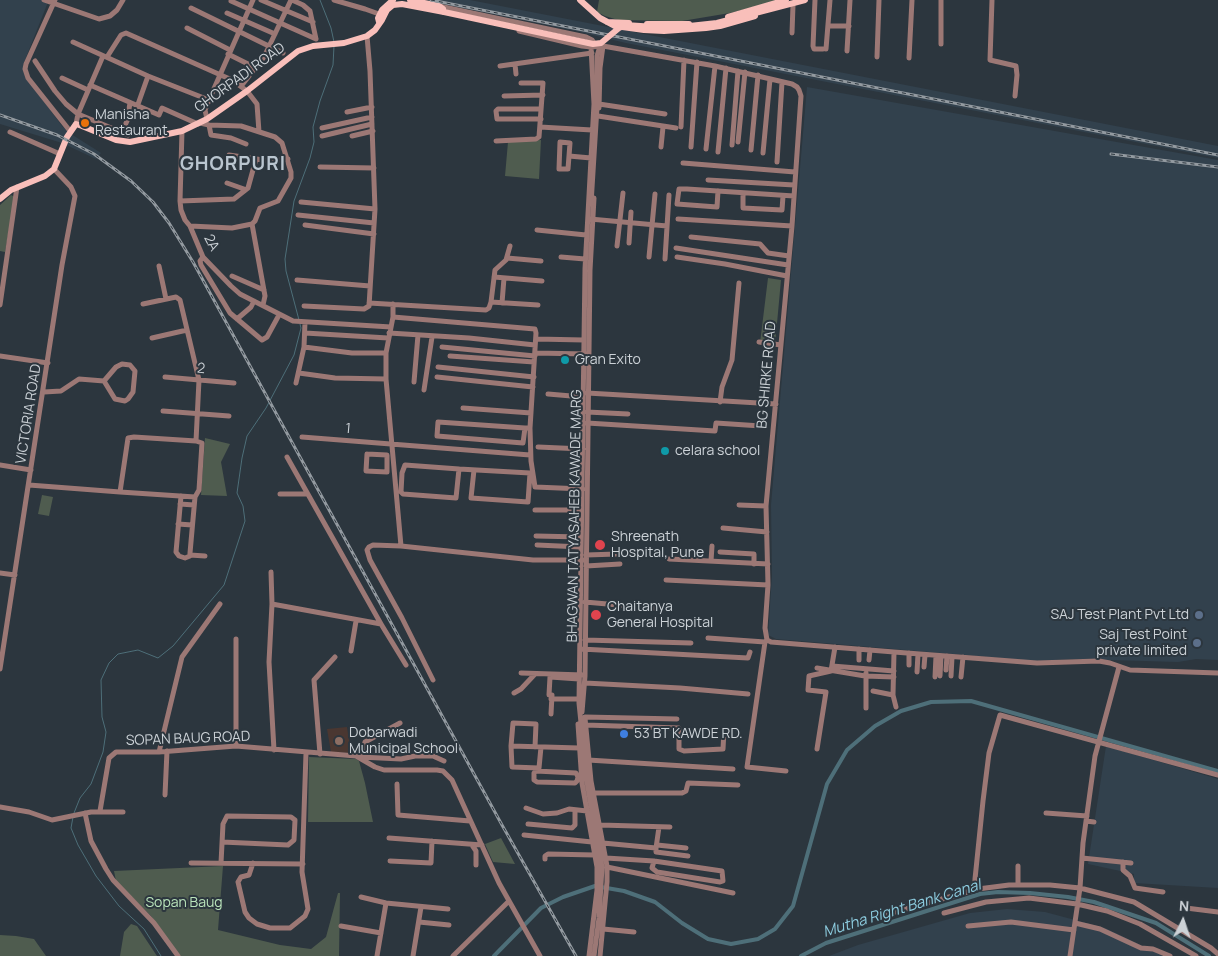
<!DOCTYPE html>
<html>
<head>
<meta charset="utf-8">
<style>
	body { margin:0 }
	#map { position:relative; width:1218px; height:956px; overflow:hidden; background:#2c363e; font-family:Manrope,sans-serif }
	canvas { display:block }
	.north { position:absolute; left:1158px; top:896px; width:50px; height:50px; -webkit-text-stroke:4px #2c363e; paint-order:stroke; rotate:4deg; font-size:14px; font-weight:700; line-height:20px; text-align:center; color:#ccd2d7 }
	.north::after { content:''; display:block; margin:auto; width:18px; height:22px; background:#ccd2d7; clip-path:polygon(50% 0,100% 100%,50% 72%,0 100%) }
</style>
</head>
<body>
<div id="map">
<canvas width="1218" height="956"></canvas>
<div class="north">N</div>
</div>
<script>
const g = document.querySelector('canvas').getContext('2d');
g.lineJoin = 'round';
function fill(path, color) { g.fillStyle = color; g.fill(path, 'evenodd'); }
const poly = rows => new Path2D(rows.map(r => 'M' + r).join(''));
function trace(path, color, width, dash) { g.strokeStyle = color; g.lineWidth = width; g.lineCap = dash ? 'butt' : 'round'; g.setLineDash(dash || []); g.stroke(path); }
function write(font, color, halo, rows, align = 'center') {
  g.font = font + ' Manrope,sans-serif'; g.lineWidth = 4; g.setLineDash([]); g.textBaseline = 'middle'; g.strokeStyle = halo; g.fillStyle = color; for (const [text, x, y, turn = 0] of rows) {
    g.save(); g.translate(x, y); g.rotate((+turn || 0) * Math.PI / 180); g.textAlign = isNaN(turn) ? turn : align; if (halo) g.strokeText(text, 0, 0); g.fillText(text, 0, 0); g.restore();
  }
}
fill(poly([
	[0,0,42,0,48,2,23,65,26,77,62,126,71,134,101,153,96,159,62,143,0,124],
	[424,0,470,0,1218,146,1218,158,626,43,576,31],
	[807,87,1218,160,1218,660,1196,659,1178,662,1076,659,1035,661,776,639,768,635,772,576,771,505],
	[1106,746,1218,779,1218,888,1134,883,1134,874,1088,864],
	[1007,909,1045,912,1105,928,1164,956,829,956,858,945,970,913]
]), '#32414d');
fill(poly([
	[347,727,351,753,331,752,327,729]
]), '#4a3731');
fill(poly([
	[599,0,782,0,730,13,682,21,618,20,605,16,597,12],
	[541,140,539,179,505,176,508,142],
	[11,195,15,197,5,252,0,251,0,205],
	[768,278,781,280,775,345,760,343],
	[205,438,230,444,221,462,227,496,201,495],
	[42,495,53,497,49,516,38,514],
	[309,757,356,759,359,761,365,783,373,822,308,822],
	[501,838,515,864,493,862,485,844],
	[223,866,218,930,280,945,311,949,326,937,338,893,340,893,339,956,178,956,151,916,116,881,114,871],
	[131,924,137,926,157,956,120,956,124,932],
	[0,935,16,936,34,939,46,956,0,956]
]), '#4f5c4f');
trace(poly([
	[320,0,331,28,334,42],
	[299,320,286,271,285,259,294,201,310,158,314,142,313,127,320,101,333,65,334,46],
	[74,813,80,798,91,784,103,752,106,732,102,717,101,680,109,663,118,654,138,650,158,658,173,646,224,585,245,521,243,506,237,493,242,458,247,436,266,408,294,355,301,328,300,324],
	[73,817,71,828,78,845,96,876,119,906,144,929,161,956]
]), '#4e6f79', 1);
trace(poly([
	[494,956,541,908,563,897,595,886,624,891,655,902,682,923,708,939,731,944,758,939,775,929,793,906,827,784,847,750,875,726,901,711,931,702,971,701,1218,771],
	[801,956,826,943,980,894,998,892,1030,893,1068,897,1094,902,1156,923,1209,956]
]), '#4e6f79', 4);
trace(poly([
	[44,0,99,19,110,16,117,10,123,0],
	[55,0,26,64,25,69,28,78,70,131],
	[261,0,313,22],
	[292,0,303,5,310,11,316,39],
	[334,0,365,9,379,14],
	[815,0,813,46,814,49,823,49],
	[992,0,990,60,1016,66,1017,75,1015,96],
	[231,1,316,39],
	[439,6,586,37,592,40,596,46],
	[191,8,283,53],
	[227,13,275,34],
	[828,26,849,26],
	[187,28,230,50],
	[519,31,582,46,591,47,603,46,715,66,792,84,797,87,799,90,801,96,792,226,766,506,768,585,765,628,767,640,771,642,894,652,1037,663,1099,661,1110,663,1130,670,1218,673],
	[792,33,793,5],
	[73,42,148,76,209,100],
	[941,44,941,0],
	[591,47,594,104,585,269,579,703,587,782,602,867,599,918,594,956],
	[826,49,830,0],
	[847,51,850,0],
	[228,54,256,68],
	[107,57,121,35,126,33,232,80,247,91,257,104,259,132],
	[877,57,879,0],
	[909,58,912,0],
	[35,61,55,91,66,104,78,114,128,135],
	[515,64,516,74],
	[500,66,592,53],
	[62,78,88,90],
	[90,85,159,115,162,108,198,124],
	[242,85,264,57,291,0],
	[504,96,543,95],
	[599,104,665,114],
	[137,107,148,76],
	[599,108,600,68,603,46],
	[347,112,372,107],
	[598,116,676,128],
	[207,119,205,110,209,100,253,0],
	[541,119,497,119,496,111,498,109,541,109],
	[76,124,78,114,103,56],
	[209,125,211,135,231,138,246,144],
	[540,127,592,130],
	[681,127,684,60],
	[322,128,372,117],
	[182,131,180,201,181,210,185,220,190,226,203,257,231,286,240,294,293,321,391,327],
	[10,132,60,154],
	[122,132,127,121,130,103],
	[322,136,372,124],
	[352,136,373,131],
	[496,141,536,139,539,137,543,83,521,83],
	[560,142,570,143,568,169,559,169,560,142],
	[738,142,745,72],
	[732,145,738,71],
	[661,147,663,127],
	[691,147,697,62],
	[706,149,715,66],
	[751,150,758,75],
	[718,152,726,68],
	[763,153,770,79],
	[229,155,270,161,288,159],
	[569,156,591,158],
	[777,162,782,82],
	[683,163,795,172],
	[320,167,374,168],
	[708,180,794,185],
	[227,183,244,189],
	[718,191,717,207,677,204,679,189,687,189,794,196],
	[743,193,743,208,782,210,783,196],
	[180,201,234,199,248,188,256,159],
	[301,202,375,209],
	[298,215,374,223],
	[590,219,667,226],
	[678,219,792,226],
	[252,224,265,296,263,305],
	[305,225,374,234],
	[190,226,232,228,252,224,255,221,260,208,278,201,291,178,291,172,282,143,275,137,241,126,209,125,200,123],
	[537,230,586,235],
	[691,237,760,244,768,253,789,256],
	[629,243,631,212],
	[617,246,623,193],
	[676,248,788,265],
	[203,257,200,261,201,265,230,313,262,340,267,337,279,315],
	[561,257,585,259],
	[649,257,655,194],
	[677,257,725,264,787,276],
	[507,258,541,261],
	[665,259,669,195],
	[159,266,166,299],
	[232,276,264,290],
	[494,277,542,281],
	[297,280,370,286],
	[491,302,538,305],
	[369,303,486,310,489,308,491,302,495,270,506,260,510,246],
	[502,303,504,278],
	[143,304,176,297,180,300,199,380,196,441],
	[393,304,393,317,386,353,386,379,401,546],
	[0,305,17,187],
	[304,306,364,309,369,306,375,209,370,71,367,36],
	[393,317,535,329,536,333,530,428,531,461,535,487,583,489],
	[237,319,251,307,254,301],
	[305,333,388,338],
	[389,333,469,338,535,345],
	[152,338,187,330],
	[536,339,584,340],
	[759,342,781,345],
	[304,347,352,353,386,353],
	[442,347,535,356],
	[535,353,587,354],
	[0,356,48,363],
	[450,356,534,362],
	[438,367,534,377],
	[299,373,335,378,386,379],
	[165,377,234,383],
	[437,377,533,387],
	[414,382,418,335],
	[296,383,304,347,305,322],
	[424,390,432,337],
	[44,392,61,391,79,379,104,381,116,367,122,364,130,365,135,371,133,392,128,399,125,401,115,399,104,381],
	[587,393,776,404],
	[548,394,583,397],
	[720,402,722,387,732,360,739,283],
	[463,408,531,413],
	[163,411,229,416],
	[587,412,628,414],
	[587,423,715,431,716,423,761,426],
	[525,428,523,443,437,436,438,422,525,428,530,428],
	[302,437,530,455],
	[538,447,583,449],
	[367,454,387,455,387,472,366,471,367,454],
	[287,457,381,624],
	[0,465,31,470],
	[459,469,456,498,403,494,401,492,402,473,405,465,459,469,530,473,528,502,471,498,474,470],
	[29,485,120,492,195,497,199,490,202,443,196,441,134,437,128,438,120,492],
	[280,494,307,494],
	[181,496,176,552,179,556,185,558,190,556,190,553,195,497],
	[180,504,194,505],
	[739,505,766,506],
	[535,510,581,510],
	[178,524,192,525],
	[723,528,767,532],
	[536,536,581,537],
	[537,545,581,547],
	[720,552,754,554,754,564],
	[190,555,205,556],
	[586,555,617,554],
	[669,559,768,564],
	[711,561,712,546],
	[586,566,620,564],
	[271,572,272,604,269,662,274,750],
	[0,573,15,575],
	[666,580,768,585],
	[585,602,663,609],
	[272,604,381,624,406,665],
	[708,638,765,642],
	[585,640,691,643],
	[767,640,765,642,747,767,786,771],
	[581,649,748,658,750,652],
	[351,651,356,621],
	[859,660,859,649],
	[869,660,870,650],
	[909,665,909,653],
	[832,666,894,671],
	[924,667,925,655],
	[817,668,865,676,894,677],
	[0,669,62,265,75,196,71,187,54,169],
	[946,670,947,656],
	[917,672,918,654],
	[521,673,583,675],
	[866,673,866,708],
	[940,676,941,656],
	[951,676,952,657],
	[550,677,549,695,552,695,551,714],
	[550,677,579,679],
	[935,677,936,656],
	[961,677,963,657],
	[433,680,402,618,370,560,367,550,369,547,373,545,401,546,533,560,583,560],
	[585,683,680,688,748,694],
	[873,691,893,695,896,707],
	[514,693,521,689,535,674],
	[893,695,894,652],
	[551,699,579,699],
	[582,712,585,676,590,270,594,198],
	[585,717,677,719],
	[585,718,591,781,607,866,607,882,600,956],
	[578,724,582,783,597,867,597,890,589,956],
	[585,725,679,728,679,749,684,751,723,749,724,730],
	[236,746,236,639],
	[511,746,579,748],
	[535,747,536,724,513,723,511,746,512,767,539,768,541,747],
	[817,749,826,692,808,690,809,676,831,671,835,647],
	[159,752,182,657,220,604],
	[320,754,314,680,335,657],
	[360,757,401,759,415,756,433,756,444,761],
	[362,757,365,742,400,723],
	[588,760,733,769],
	[578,777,576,773,536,771,534,773,534,780,537,782,575,783,577,781,578,777,581,777],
	[397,784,398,815,470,821],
	[593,793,682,793,686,791,688,783,738,785],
	[165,795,167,751],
	[0,807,29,812,52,820,91,812,123,812],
	[526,808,543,814,557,813,569,809,587,811],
	[100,811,109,758,116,752,159,752,236,746,356,756,375,767,384,770,437,770,443,771,452,780,499,883,540,956],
	[85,813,91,841,106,869,113,880,154,923,178,956],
	[1046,813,1087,816],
	[1086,821,1094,822],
	[528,824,572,828,575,825,575,811],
	[600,825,670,827],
	[524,835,592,842],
	[389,838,482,845],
	[603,843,656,848,659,827],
	[472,845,476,851,476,865],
	[657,845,686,848],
	[656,848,656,852,688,856],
	[606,858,654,861,722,871,723,881,720,882,657,872,652,868,654,861],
	[1082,858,1131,863],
	[545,859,545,856,548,854,595,855],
	[390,861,431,863,432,841],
	[1123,862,1123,870,1130,876,1135,888,1163,892],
	[191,863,303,864],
	[221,863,223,824,227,816,291,817,295,820,294,840,288,845,222,842],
	[253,863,249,875,241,877,238,882,245,912,249,918,257,924,270,928,290,928,305,916,308,909,302,872,306,753],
	[607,867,733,893],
	[1018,885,1018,866],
	[978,889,975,885,975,879,983,801,989,753,1000,715,1218,775],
	[361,897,386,903,448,909],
	[1186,908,1218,912],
	[944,913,986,902,1029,898,1077,904,1107,911,1140,924,1196,956],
	[884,915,978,889,1009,885,1050,885,1080,888,1134,902,1211,948,1218,954],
	[419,922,449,925],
	[1075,923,1100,929,1141,948,1153,949,1170,956],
	[341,926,381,933],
	[968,926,1011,922,1074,930],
	[603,929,634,932],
	[377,956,386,903],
	[413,956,421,907],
	[453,956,509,901],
	[1070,956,1080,888,1083,843,1095,756,1119,667]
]), '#9c7875', 5);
trace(poly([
	[410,0,439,6,443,9],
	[580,0,600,18,615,26,644,30,664,31,706,28,720,26,755,16],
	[728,17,786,0],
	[379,22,378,18,382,10,393,0],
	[607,22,629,23],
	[647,24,689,24],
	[0,199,11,190,45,176,54,169,67,137,76,124,82,126,116,140,130,142,182,131,207,119,247,91,298,51,313,46,344,43,367,36,375,30,382,20,387,10,393,5,402,4,444,12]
]), '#f9bfba', 6);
const rail = poly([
	[431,0,1218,155],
	[0,115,57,135,94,154,131,181,153,202,169,223,193,262,502,825,576,956],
	[1111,154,1218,167]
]);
trace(rail, '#939aa0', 3);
trace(rail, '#2c363e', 1, [4]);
trace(poly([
	[591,204,597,107,597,56,601,43]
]), '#9c7875', 5);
trace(poly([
	[444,12,593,44,601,43,619,28,625,25,671,28,717,23,805,0]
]), '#f9bfba', 6);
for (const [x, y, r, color] of [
	[85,123,5,"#e8710a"],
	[565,360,5,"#0f9aa8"],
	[665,451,5,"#0f9aa8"],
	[600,545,6,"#e0444e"],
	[596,615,6,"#e0444e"],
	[1199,615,5,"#5c6f8a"],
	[1197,643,5,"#5c6f8a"],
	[624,734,5,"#3f7fe0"],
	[339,741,5,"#8d6e63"]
]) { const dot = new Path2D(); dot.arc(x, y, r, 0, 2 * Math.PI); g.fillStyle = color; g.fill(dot); trace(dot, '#2c363e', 2); }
write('14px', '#ccd2d7', '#2c363e', [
	["GHORPADI ROAD",240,78,-36],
	["2A",211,243,62],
	["2",201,369,5],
	["BG SHIRKE ROAD",767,375,-85],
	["VICTORIA ROAD",29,414,-81],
	["1",348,429,5],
	["BHAGWAN TATYASAHEB KAWADE MARG",575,516,-89],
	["SOPAN BAUG ROAD",188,739,-2]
]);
write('14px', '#ccd2d7', '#2c363e', [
	["Manisha",95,115],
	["Restaurant",95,131],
	["Gran Exito",575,360],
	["celara school",675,451],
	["Shreenath",611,537],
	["Hospital, Pune",611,553],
	["Chaitanya",607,607],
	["General Hospital",607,623],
	["SAJ Test Plant Pvt Ltd",1189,615,"right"],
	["Saj Test Point",1187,635,"right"],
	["private limited",1187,651,"right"],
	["Dobarwadi",349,733],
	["Municipal School",349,749],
	["53 BT KAWDE RD.",634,734]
], 'left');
write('14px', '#bae4bb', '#2c363e', [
	["Sopan Baug",184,903]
]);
write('italic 15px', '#8dcde0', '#2c363e', [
	["Mutha Right Bank Canal",902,909,-17]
]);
g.letterSpacing = '1px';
write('bold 19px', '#bac6d0', '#2c363e', [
	["GHORPURI",233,165]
]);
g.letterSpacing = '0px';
</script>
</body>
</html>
